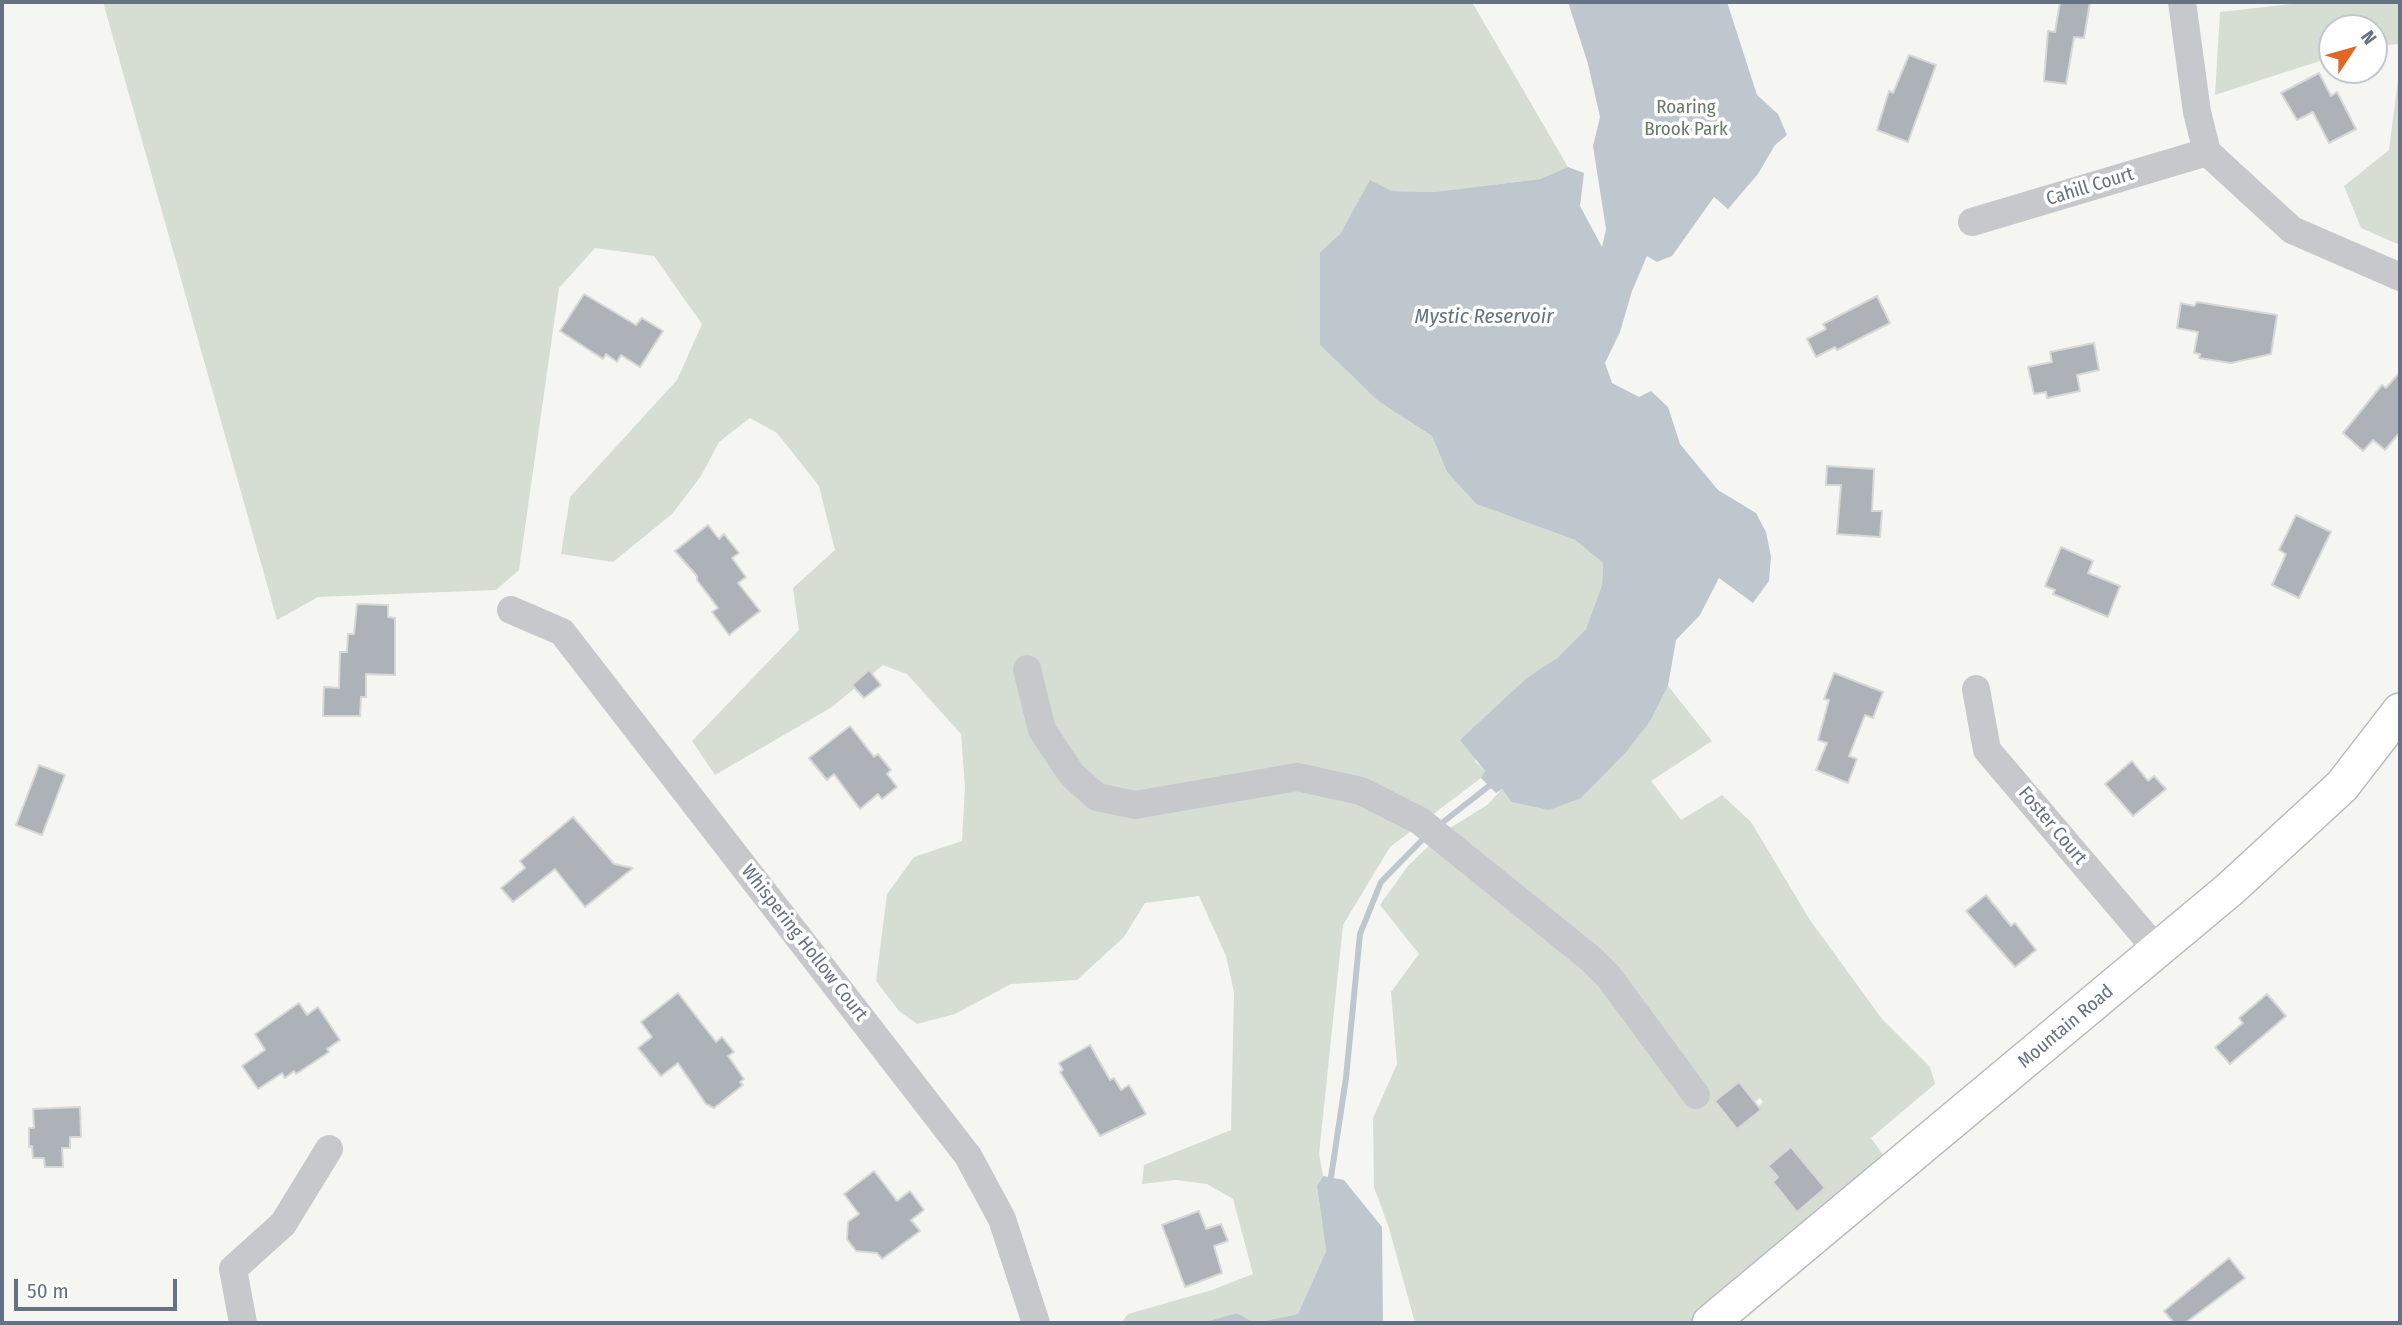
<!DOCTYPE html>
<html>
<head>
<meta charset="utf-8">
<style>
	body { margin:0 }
	#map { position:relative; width:2402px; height:1325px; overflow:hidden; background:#f5f6f2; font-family:"Fira Sans Condensed",sans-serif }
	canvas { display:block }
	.frame { position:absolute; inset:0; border:4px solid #657283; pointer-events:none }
	.north { position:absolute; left:2318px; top:14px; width:70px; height:70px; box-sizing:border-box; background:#fff; border:2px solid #c1c7cd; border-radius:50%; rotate:54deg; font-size:19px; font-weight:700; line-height:28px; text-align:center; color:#657283 }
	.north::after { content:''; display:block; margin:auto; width:24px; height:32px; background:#e26626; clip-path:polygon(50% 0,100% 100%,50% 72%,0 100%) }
	.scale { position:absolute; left:14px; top:1279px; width:163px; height:32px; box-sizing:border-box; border:4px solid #657283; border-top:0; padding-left:9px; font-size:21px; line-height:24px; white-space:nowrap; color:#657283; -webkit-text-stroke:5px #fff; paint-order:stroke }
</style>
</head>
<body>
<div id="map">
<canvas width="2402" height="1325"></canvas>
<div class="frame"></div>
<div class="north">N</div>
<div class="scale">50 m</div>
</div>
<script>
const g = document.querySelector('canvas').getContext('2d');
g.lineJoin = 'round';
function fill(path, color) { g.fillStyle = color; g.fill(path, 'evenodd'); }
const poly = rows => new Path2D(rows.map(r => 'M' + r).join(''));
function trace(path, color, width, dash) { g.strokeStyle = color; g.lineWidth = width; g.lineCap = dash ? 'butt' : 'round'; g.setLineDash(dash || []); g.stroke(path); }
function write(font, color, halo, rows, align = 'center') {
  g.font = font + ' "Fira Sans Condensed",sans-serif'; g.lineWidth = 7; g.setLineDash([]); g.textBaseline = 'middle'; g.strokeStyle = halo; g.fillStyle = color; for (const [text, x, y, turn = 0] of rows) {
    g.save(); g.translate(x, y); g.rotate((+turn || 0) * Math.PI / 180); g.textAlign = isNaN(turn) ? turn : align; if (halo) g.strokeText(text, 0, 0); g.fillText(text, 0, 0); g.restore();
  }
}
fill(poly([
	[103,2,1472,2,1568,167,1540,179,1434,192,1392,191,1370,181,1340,234,1320,252,1320,345,1378,401,1432,436,1447,472,1476,504,1575,540,1603,563,1602,585,1586,629,1557,658,1528,677,1475,761,1485,771,1481,778,1390,847,1343,925,1319,1154,1323,1176,1317,1186,1326,1251,1298,1314,1255,1323,1237,1313,1201,1323,1121,1323,1128,1314,1212,1290,1253,1274,1233,1199,1207,1184,1176,1180,1142,1184,1144,1165,1231,1130,1234,992,1226,956,1199,896,1145,903,1124,937,1077,980,1011,984,955,1014,917,1024,899,1011,876,981,887,894,914,857,962,841,965,787,961,734,907,674,883,665,832,707,715,775,692,741,799,630,793,588,835,550,819,486,777,433,750,418,719,442,701,476,672,514,613,562,561,554,570,497,677,380,702,324,654,256,595,248,559,288,519,570,496,590,318,597,277,620],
	[2309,2,2400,2,2400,44,2374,46,2374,28,2332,28,2332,57,2215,95,2220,12],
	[2400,63,2400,245,2361,228,2344,186,2389,150],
	[1668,686,1712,741,1651,781,1681,820,1722,795,1751,822,1810,920,1882,1019,1930,1067,1935,1084,1871,1138,1887,1160,1690,1323,1415,1323,1389,1228,1374,1187,1373,1118,1397,1064,1391,992,1419,954,1380,905,1407,867,1442,833,1487,805,1502,789,1508,794,1581,798,1651,720],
	[1739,1082,1754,1102,1760,1098,1763,1102,1737,1129,1715,1101],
	[1791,1147,1825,1188,1797,1211,1773,1182,1778,1177,1769,1166]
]), '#d6ddd3');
fill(poly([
	[1568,2,1727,2,1757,95,1778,114,1787,135,1775,145,1758,174,1728,209,1714,197,1672,256,1657,262,1647,256,1632,291,1620,332,1605,363,1612,383,1639,397,1651,391,1668,407,1680,444,1718,490,1756,513,1766,532,1771,557,1769,581,1753,603,1719,578,1700,615,1676,640,1668,686,1651,720,1627,751,1581,798,1549,810,1512,802,1502,789,1496,793,1481,778,1485,771,1460,740,1528,677,1557,658,1586,629,1602,585,1603,563,1575,540,1476,504,1447,472,1432,436,1378,401,1320,345,1320,252,1340,234,1370,180,1392,191,1434,192,1540,179,1568,167,1584,173,1580,206,1602,247,1606,229,1593,146,1600,117,1588,64],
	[1323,1176,1344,1180,1382,1227,1383,1323,1201,1323,1237,1313,1255,1323,1298,1314,1326,1251,1317,1186]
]), '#bfc7ce');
trace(poly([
	[1438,826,1489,786],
	[1331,1177,1346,1078,1360,934,1381,882,1427,835]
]), '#bfc7ce', 6);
const building = poly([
	[2060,2,2090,2,2084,38,2074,37,2066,84,2044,81,2048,31,2055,32,2060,2],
	[1909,55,1936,65,1908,142,1877,130,1889,91,1893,93,1909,55],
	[2319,73,2331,96,2337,92,2356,129,2329,143,2313,112,2297,120,2281,93,2319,73],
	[584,294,636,325,642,318,663,331,640,367,621,355,617,362,606,354,603,359,560,331,584,294],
	[1877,296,1890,323,1837,350,1835,347,1816,357,1807,339,1826,329,1823,324,1877,296],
	[2197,302,2277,315,2271,354,2231,363,2199,358,2200,354,2194,353,2198,332,2177,328,2181,303,2194,306,2197,302],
	[2094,343,2099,370,2077,375,2080,391,2047,398,2046,392,2034,394,2028,367,2052,362,2050,352,2094,343],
	[2400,372,2400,432,2385,450,2373,440,2363,451,2343,433,2382,385,2386,388,2400,372],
	[1827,466,1874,469,1872,511,1882,511,1880,537,1837,534,1841,485,1826,485,1827,466],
	[2296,515,2331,532,2299,598,2272,585,2286,554,2279,550,2296,515],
	[708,525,719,539,724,534,739,553,732,558,746,577,738,583,760,611,729,635,712,612,718,608,697,580,697,576,675,551,708,525],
	[2061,547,2093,561,2088,573,2120,586,2108,617,2053,594,2055,590,2045,586,2061,547],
	[357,604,388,605,388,617,395,618,395,675,366,674,366,697,361,697,360,716,323,716,324,687,339,688,340,652,347,652,348,634,354,634,357,604],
	[869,670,881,685,864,698,852,685,869,670],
	[1834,673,1883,692,1873,718,1865,715,1849,756,1857,759,1848,783,1816,770,1827,743,1818,740,1829,700,1824,699,1834,673],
	[850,726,874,757,878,754,891,770,887,774,897,787,882,799,878,794,860,809,834,774,827,780,809,758,850,726],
	[2132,761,2148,781,2154,776,2166,789,2133,816,2105,784,2132,761],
	[39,765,65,775,42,835,16,825,39,765],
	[573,817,614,864,633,868,585,907,555,869,513,902,501,888,525,868,520,861,573,817],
	[1986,895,2011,926,2015,923,2036,950,2015,967,1966,911,1986,895],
	[678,993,716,1042,722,1037,734,1052,728,1056,744,1079,740,1082,743,1085,714,1108,706,1104,678,1063,661,1076,638,1048,652,1037,641,1022,678,993],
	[2267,994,2286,1016,2230,1064,2215,1047,2243,1023,2239,1018,2267,994],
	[299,1003,307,1015,318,1007,340,1040,327,1049,329,1052,296,1074,294,1071,285,1078,282,1073,258,1089,242,1066,265,1050,255,1034,299,1003],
	[1090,1045,1110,1080,1114,1078,1121,1090,1129,1085,1146,1114,1100,1136,1060,1072,1063,1070,1059,1063,1090,1045],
	[1739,1082,1761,1110,1737,1129,1715,1101,1739,1082],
	[80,1107,81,1137,70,1137,70,1148,62,1148,63,1167,45,1167,44,1158,33,1158,32,1146,29,1147,29,1128,34,1128,33,1109,80,1107],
	[1791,1147,1825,1188,1797,1212,1773,1182,1778,1177,1768,1166,1791,1147],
	[874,1171,897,1201,910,1191,924,1210,911,1220,920,1231,882,1259,877,1253,856,1251,847,1239,848,1222,859,1214,844,1194,874,1171],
	[1199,1211,1206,1229,1221,1224,1228,1241,1214,1246,1222,1273,1185,1287,1162,1225,1199,1211],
	[2229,1258,2245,1278,2185,1323,2174,1323,2164,1311,2229,1258]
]);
fill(building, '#acb2b8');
trace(building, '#d7d7d5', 2);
const major = poly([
	[1710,1323,2230,889,2342,786,2400,711]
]);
trace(major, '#b6b9be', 38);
trace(poly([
	[2182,2,2197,112,2207,152,2292,230,2400,277],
	[1972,222,2207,152],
	[511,610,562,632,968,1156,1002,1219,1036,1323],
	[1027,669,1042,730,1072,775,1097,797,1135,805,1297,777,1361,791,1420,821,1591,959,1609,977,1696,1095],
	[1976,689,1987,750,2157,950],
	[243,1323,233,1269,283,1224,329,1149]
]), '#c6c8cc', 28);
trace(major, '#fff', 35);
write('19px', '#667a64', '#fff', [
	["Roaring",1686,108],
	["Brook Park",1686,130]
]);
write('19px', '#657283', '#fff', [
	["Cahill Court",2090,187,-17],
	["Foster Court",2052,826,50],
	["Whispering Hollow Court",804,943,52],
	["Mountain Road",2066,1027,-40]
]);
write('italic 21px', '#607480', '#fff', [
	["Mystic Reservoir",1484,317]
]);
</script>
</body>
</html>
